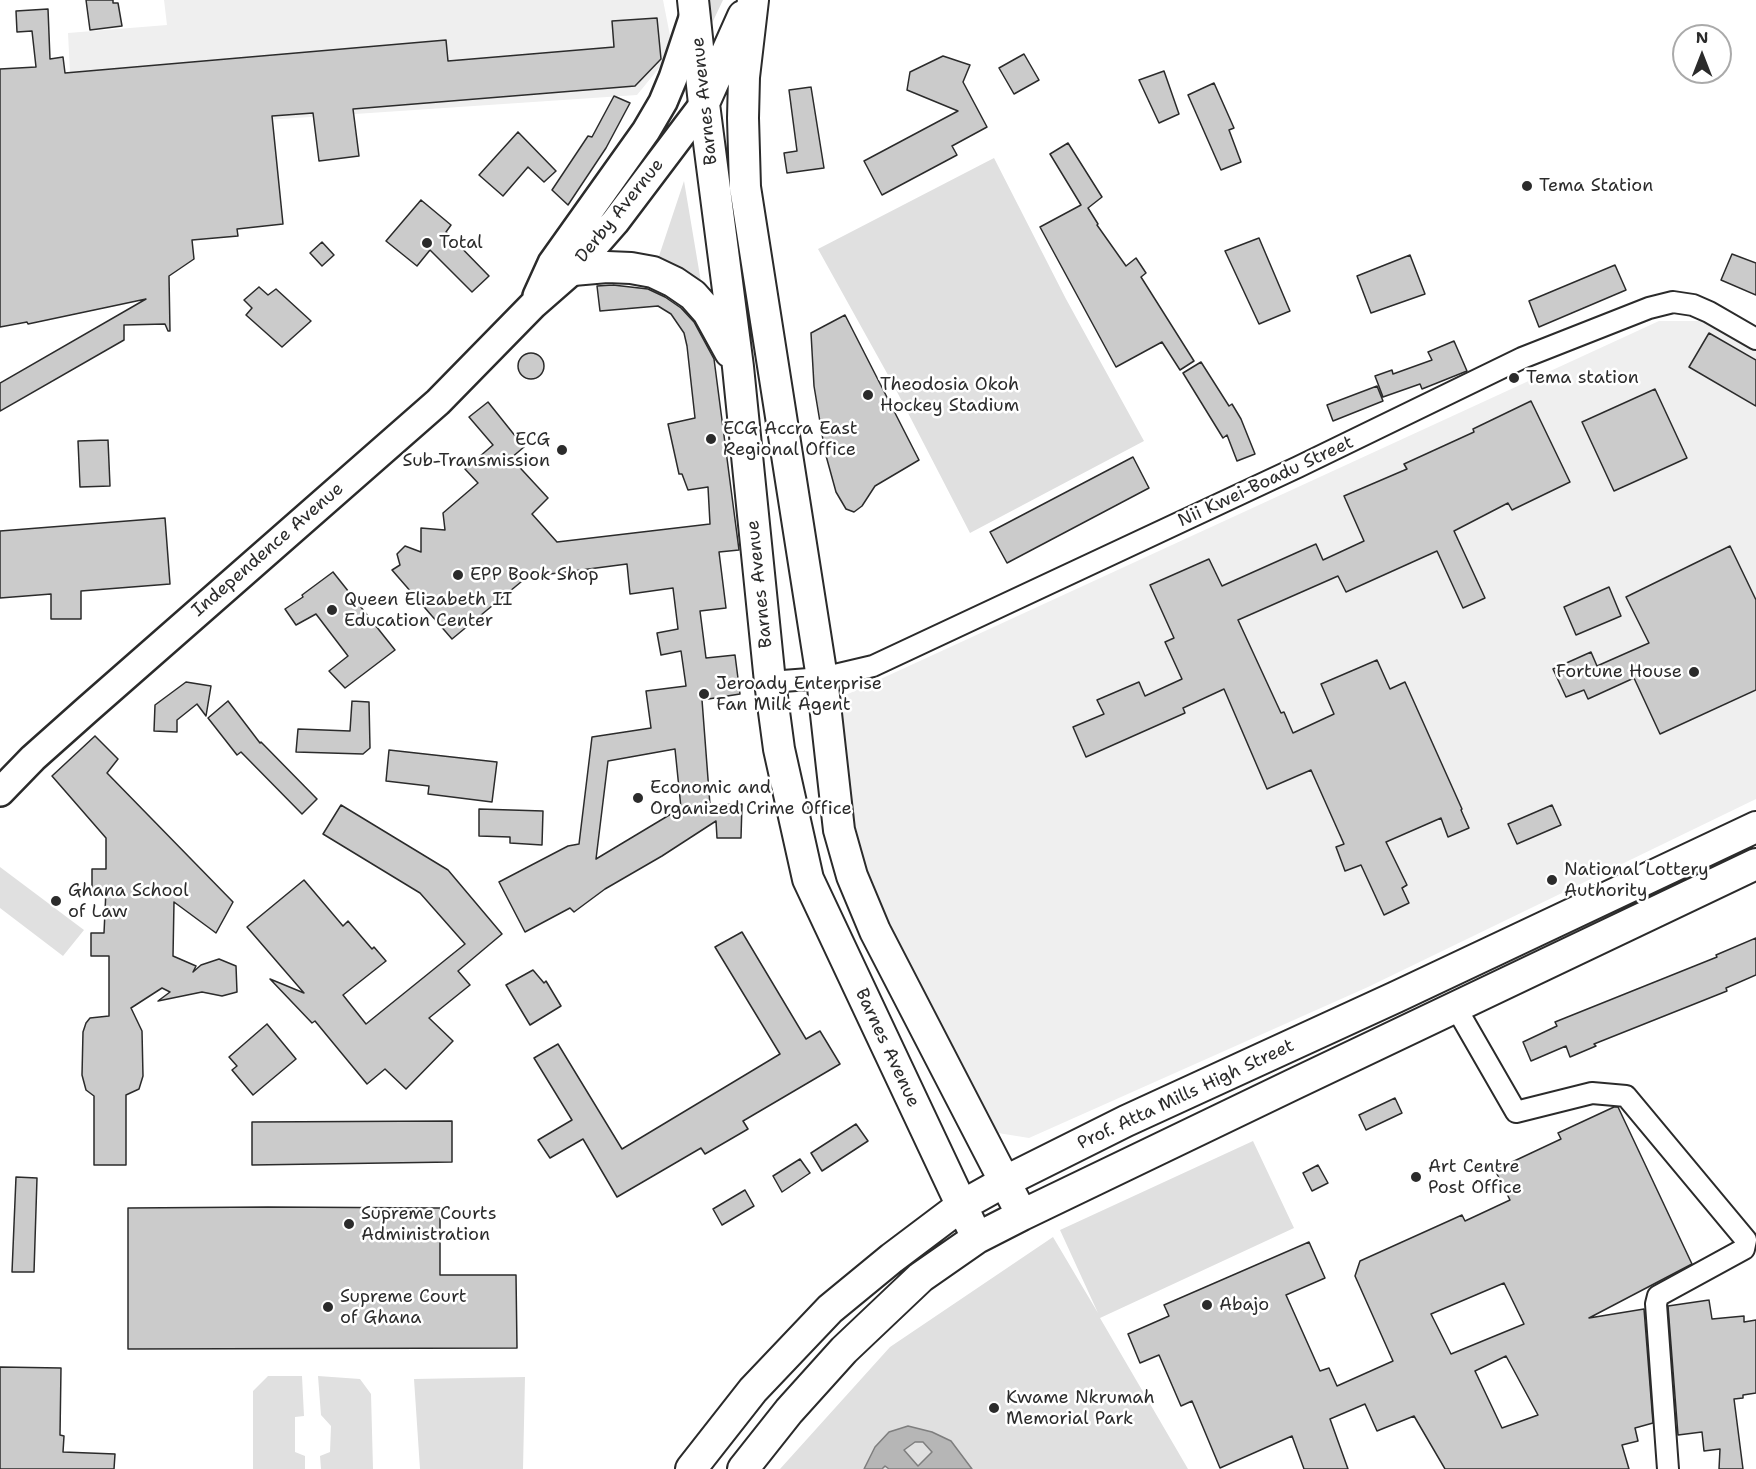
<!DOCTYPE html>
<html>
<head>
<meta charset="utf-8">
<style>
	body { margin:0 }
	#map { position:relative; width:1756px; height:1469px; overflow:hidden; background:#fff; font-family:"Shantell Sans",sans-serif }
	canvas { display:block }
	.north { position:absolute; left:1672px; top:24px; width:60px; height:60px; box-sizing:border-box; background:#fff; border:2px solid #aaa; border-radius:50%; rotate:0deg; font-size:16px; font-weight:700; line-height:24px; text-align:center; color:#2b2b2b }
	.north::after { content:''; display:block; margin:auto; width:21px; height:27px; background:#2b2b2b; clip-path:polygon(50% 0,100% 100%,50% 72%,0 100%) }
</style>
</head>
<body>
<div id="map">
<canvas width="1756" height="1469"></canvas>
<div class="north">N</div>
</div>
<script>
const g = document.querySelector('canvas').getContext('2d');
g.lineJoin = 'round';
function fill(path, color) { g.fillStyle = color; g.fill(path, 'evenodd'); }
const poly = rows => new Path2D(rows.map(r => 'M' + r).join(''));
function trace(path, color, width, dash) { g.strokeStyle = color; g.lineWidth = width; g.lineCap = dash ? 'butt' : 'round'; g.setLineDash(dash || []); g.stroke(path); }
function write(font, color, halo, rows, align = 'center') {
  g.font = font + ' "Shantell Sans",sans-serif'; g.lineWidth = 5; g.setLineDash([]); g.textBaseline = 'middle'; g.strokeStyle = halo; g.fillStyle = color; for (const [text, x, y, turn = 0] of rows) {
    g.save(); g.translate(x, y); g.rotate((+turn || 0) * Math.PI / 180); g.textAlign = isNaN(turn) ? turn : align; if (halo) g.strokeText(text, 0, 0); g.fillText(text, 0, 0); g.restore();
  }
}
fill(poly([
	[164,0,663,0,673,51,637,95,73,133,68,33,167,25],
	[1659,321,1708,321,1756,347,1756,799,1368,987,1029,1138,998,1133,916,986,855,846,835,700]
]), '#efefef');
fill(poly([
	[699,0,723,0,705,38],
	[994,158,1066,299,1144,441,970,533,893,384,818,249],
	[684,181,702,288,658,259],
	[0,867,84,930,63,956,0,908],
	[1253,1141,1294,1228,1100,1318,1188,1469,780,1469,890,1347,1053,1237,1098,1313,1060,1230],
	[268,1376,302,1376,304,1416,295,1417,295,1452,305,1456,305,1469,253,1469,253,1391],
	[318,1376,360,1379,371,1394,373,1469,321,1469,320,1456,330,1452,331,1426,321,1415],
	[525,1377,523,1469,420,1469,414,1379]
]), '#e0e0e0');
const water = poly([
	[908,1426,932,1432,951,1441,972,1469,889,1469,885,1466,882,1469,864,1469,875,1447,889,1432,908,1426],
	[915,1442,923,1442,932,1452,918,1466,904,1450,915,1442]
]);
fill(water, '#b6b6b6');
trace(water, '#7e7e7e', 1.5);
const building = poly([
	[86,0,113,0,113,3,118,3,122,26,90,30,86,0],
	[48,9,50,59,63,57,65,73,446,40,448,61,614,47,612,21,657,18,661,59,635,86,353,109,359,156,319,161,313,113,272,116,283,224,237,229,238,236,192,240,194,259,169,276,170,331,168,331,165,324,124,325,124,340,0,411,0,383,146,299,28,324,27,322,0,327,0,69,36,67,32,31,17,32,16,11,48,9],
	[1024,54,1039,80,1014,94,999,68,1024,54],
	[943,56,970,65,963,82,987,127,952,146,957,155,882,195,864,161,958,111,907,90,910,72,943,56],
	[1164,71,1179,114,1159,123,1139,80,1164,71],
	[1214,83,1234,128,1229,130,1241,162,1221,170,1188,95,1214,83],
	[811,87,824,168,787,173,784,153,797,151,789,90,811,87],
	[614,96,630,103,606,148,568,205,552,190,588,136,592,137,614,96],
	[518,132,556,171,544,182,528,167,503,196,479,175,518,132],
	[1068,143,1102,197,1088,208,1098,224,1097,225,1126,266,1136,258,1146,273,1141,277,1194,361,1180,370,1162,342,1116,367,1040,227,1081,205,1050,154,1068,143],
	[421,200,451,225,446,232,489,276,472,292,430,250,417,266,386,241,421,200],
	[1259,238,1290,311,1259,324,1225,251,1259,238],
	[322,242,334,255,322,266,310,253,322,242],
	[1732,254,1756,263,1756,295,1721,280,1732,254],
	[1410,255,1425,294,1371,313,1357,276,1410,255],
	[1615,265,1626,290,1539,327,1529,301,1615,265],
	[613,285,648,289,665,297,681,308,694,322,714,359,739,550,719,552,726,608,700,611,706,658,735,655,740,694,702,700,710,805,742,804,741,838,717,838,716,821,662,856,605,889,574,912,570,908,525,932,499,882,568,846,579,844,592,737,651,728,646,691,686,686,681,651,661,655,657,633,678,629,673,588,630,594,627,564,527,577,452,639,392,570,400,565,397,554,405,546,421,552,421,528,445,530,443,513,478,483,465,469,493,445,469,417,488,402,524,447,511,458,548,498,532,514,557,542,710,524,708,487,688,490,682,474,679,474,668,424,695,418,687,346,684,333,671,314,658,306,600,311,597,286,613,285],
	[675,749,681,808,596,859,608,761,675,749],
	[259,287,268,295,276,289,311,321,282,347,246,315,252,308,244,300,259,287],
	[845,315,919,460,875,486,862,506,854,512,846,509,836,492,825,452,814,386,811,333,845,315],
	[1709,333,1756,360,1756,406,1689,367,1709,333],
	[1454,341,1467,371,1422,389,1420,384,1383,397,1375,376,1392,370,1393,374,1432,360,1428,352,1454,341],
	'518 366a13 13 0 1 1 26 0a13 13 0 1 1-26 0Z',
	[1201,362,1229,406,1232,404,1241,419,1255,454,1237,461,1227,435,1223,438,1183,373,1201,362],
	[1377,386,1383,401,1333,421,1327,405,1377,386],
	[1655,389,1687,458,1614,491,1582,422,1655,389],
	[1531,401,1570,482,1512,510,1508,503,1454,531,1485,598,1463,608,1437,551,1346,592,1338,576,1238,620,1281,713,1284,712,1293,733,1334,714,1321,684,1377,660,1390,689,1405,682,1462,809,1461,810,1469,828,1448,837,1441,818,1386,842,1407,885,1402,888,1409,903,1384,915,1361,865,1345,871,1336,847,1344,844,1311,770,1267,789,1224,689,1183,708,1185,713,1086,757,1073,727,1104,714,1097,700,1139,682,1145,696,1182,679,1165,642,1174,638,1150,585,1209,559,1222,586,1316,544,1323,560,1364,541,1344,496,1407,469,1404,464,1474,432,1473,429,1531,401],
	[108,440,110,486,80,487,78,441,108,440],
	[1133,457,1149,488,1007,563,990,532,1133,457],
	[165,518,170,584,81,591,81,619,51,619,51,594,0,598,0,531,165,518],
	[1730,546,1756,600,1756,690,1660,734,1634,678,1588,699,1584,690,1566,697,1553,669,1591,652,1597,666,1649,643,1626,597,1730,546],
	[333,572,395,650,345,688,329,671,348,656,316,614,296,625,285,609,303,597,302,595,333,572],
	[1609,587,1621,616,1576,635,1564,607,1609,587],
	[186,682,211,686,206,716,197,704,177,720,177,732,154,731,155,705,186,682],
	[228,701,260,743,261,742,317,799,302,814,241,752,237,755,208,718,228,701],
	[352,701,369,702,370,748,363,754,296,752,298,729,350,731,352,701],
	[95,736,118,759,107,773,233,902,216,933,174,902,173,956,196,966,193,972,201,965,219,959,236,966,237,992,222,996,202,992,158,1001,170,992,162,988,131,1008,142,1031,143,1076,139,1089,126,1095,126,1165,94,1165,94,1096,86,1090,82,1075,83,1032,86,1023,90,1018,109,1016,109,956,91,956,91,933,104,933,106,890,92,890,92,869,106,869,106,838,52,776,95,736],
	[389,750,497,762,492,802,428,794,429,786,386,781,389,750],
	[341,805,448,870,502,934,458,971,470,985,429,1018,453,1041,406,1089,385,1069,367,1084,315,1021,312,1023,270,979,304,993,247,927,304,880,343,926,348,921,372,949,374,947,386,961,343,995,366,1024,465,944,420,893,323,834,341,805],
	[1552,805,1561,825,1517,844,1508,824,1552,805],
	[479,809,543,811,542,845,510,843,510,837,479,836,479,809],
	[742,932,806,1039,820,1031,840,1064,743,1121,748,1129,705,1154,701,1148,617,1197,583,1139,550,1158,538,1140,572,1120,534,1058,558,1044,622,1149,780,1054,715,947,742,932],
	[1756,938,1756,975,1726,988,1727,991,1594,1044,1596,1046,1570,1057,1566,1046,1531,1061,1523,1042,1557,1026,1555,1022,1717,957,1716,955,1756,938],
	[533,970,544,983,546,981,561,1006,530,1025,506,985,533,970],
	[267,1024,296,1059,253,1095,232,1070,237,1066,229,1057,267,1024],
	[1395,1098,1402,1113,1366,1130,1359,1115,1395,1098],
	[1614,1107,1618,1107,1692,1264,1589,1318,1644,1309,1653,1423,1635,1428,1638,1441,1622,1445,1629,1469,1445,1469,1414,1416,1377,1431,1365,1404,1330,1419,1348,1469,1304,1469,1292,1436,1220,1468,1192,1401,1181,1406,1159,1355,1140,1363,1128,1334,1169,1316,1164,1305,1309,1242,1325,1278,1286,1295,1320,1371,1329,1368,1337,1386,1393,1361,1355,1276,1360,1261,1462,1215,1465,1221,1510,1200,1495,1170,1561,1139,1558,1133,1614,1107],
	[1504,1283,1524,1324,1451,1354,1431,1314,1504,1283],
	[1506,1356,1538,1415,1502,1428,1475,1371,1506,1356],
	[452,1121,452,1162,252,1165,252,1122,452,1121],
	[856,1124,868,1141,822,1171,811,1153,856,1124],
	[800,1159,810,1173,782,1192,773,1176,800,1159],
	[1318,1165,1328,1183,1312,1191,1303,1173,1318,1165],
	[16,1177,37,1178,34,1272,12,1272,16,1177],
	[745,1190,754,1206,722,1225,713,1209,745,1190],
	[268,1207,440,1208,440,1275,516,1275,517,1348,128,1349,128,1208,268,1207],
	[1709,1300,1712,1319,1744,1316,1744,1322,1756,1320,1756,1393,1743,1395,1743,1398,1734,1399,1743,1469,1719,1469,1720,1449,1704,1451,1702,1432,1678,1435,1668,1306,1709,1300],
	[0,1367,61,1368,60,1435,64,1436,63,1452,115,1454,114,1469,0,1469,0,1367]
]);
fill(building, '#cbcbcb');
trace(building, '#2b2b2b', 1.5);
const minor = poly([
	[770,682,822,678,873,666,1298,467,1522,358,1649,308,1673,302,1693,305,1709,312,1756,339],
	[1455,1006,1516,1112,1592,1093,1626,1096,1746,1240,1744,1249,1658,1296,1656,1304,1668,1469]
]);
const secondary = poly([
	[537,296,552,263,646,131,663,102,673,78,694,15],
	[0,792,33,758,88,709,438,402,533,305,573,270,615,222,704,104]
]);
const primary = poly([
	[693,0,704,104,738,367,770,682,779,749,808,879,977,1238],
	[753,0,744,77,743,118,745,187,822,678,839,830,852,876,875,931,1022,1215],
	[705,101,743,16],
	[573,270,607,267,631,268,653,272,674,282,693,295,708,312,730,352],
	[691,1469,753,1390,830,1309,892,1258,961,1206,1004,1182,1126,1121,1396,997,1756,827],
	[743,1469,789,1411,844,1350,921,1277,977,1238,1022,1215,1292,1085,1756,864]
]);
trace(minor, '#2b2b2b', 24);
trace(secondary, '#2b2b2b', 32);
trace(primary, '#2b2b2b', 34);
trace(minor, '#fff', 20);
trace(secondary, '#fff', 27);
trace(primary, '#fff', 30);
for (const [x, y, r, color] of [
	[1527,186,6,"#2b2b2b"],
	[427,243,6,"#2b2b2b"],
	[1514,378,6,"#2b2b2b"],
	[868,395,6,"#2b2b2b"],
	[711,439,6,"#2b2b2b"],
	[562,450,6,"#2b2b2b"],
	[458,575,6,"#2b2b2b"],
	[332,610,6,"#2b2b2b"],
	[1694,672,6,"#2b2b2b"],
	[704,694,6,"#2b2b2b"],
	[638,798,6,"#2b2b2b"],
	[1552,880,6,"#2b2b2b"],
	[56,901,6,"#2b2b2b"],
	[1416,1177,6,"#2b2b2b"],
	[349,1224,6,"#2b2b2b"],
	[1207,1305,6,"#2b2b2b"],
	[328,1307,6,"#2b2b2b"],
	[994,1408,6,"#2b2b2b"]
]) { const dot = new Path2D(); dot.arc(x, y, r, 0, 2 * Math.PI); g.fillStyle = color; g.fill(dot); trace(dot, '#fff', 2); }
write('18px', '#2b2b2b', '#fff', [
	["Barnes Avenue",705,101,-96],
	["Derby Avernue",620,211,-51],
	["Nii Kwei-Boadu Street",1266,482,-25],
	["Independence Avenue",268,550,-41],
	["Barnes Avenue",760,584,-96],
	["Barnes Avenue",887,1048,65],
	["Prof. Atta Mills High Street",1186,1095,-25]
]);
write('18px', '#2b2b2b', '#fff', [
	["Tema Station",1539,186],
	["Total",439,243],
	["Tema station",1526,378],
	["Theodosia Okoh",880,385],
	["Hockey Stadium",880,406],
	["ECG Accra East",723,429],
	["Regional Office",723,450],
	["ECG",550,440,"right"],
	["Sub-Transmission",550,461,"right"],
	["EPP Book Shop",470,575],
	["Queen Elizabeth II",344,600],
	["Education Center",344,621],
	["Fortune House",1682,672,"right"],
	["Jeroady Enterprise",716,684],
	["Fan Milk Agent",716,705],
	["Economic and",650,788],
	["Organized Crime Office",650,809],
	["National Lottery",1564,870],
	["Authority",1564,891],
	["Ghana School",68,891],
	["of Law",68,912],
	["Art Centre",1428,1167],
	["Post Office",1428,1188],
	["Supreme Courts",361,1214],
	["Administration",361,1235],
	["Supreme Court",340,1297],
	["of Ghana",340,1318],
	["Abajo",1219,1305],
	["Kwame Nkrumah",1006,1398],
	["Memorial Park",1006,1419]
], 'left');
</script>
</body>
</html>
